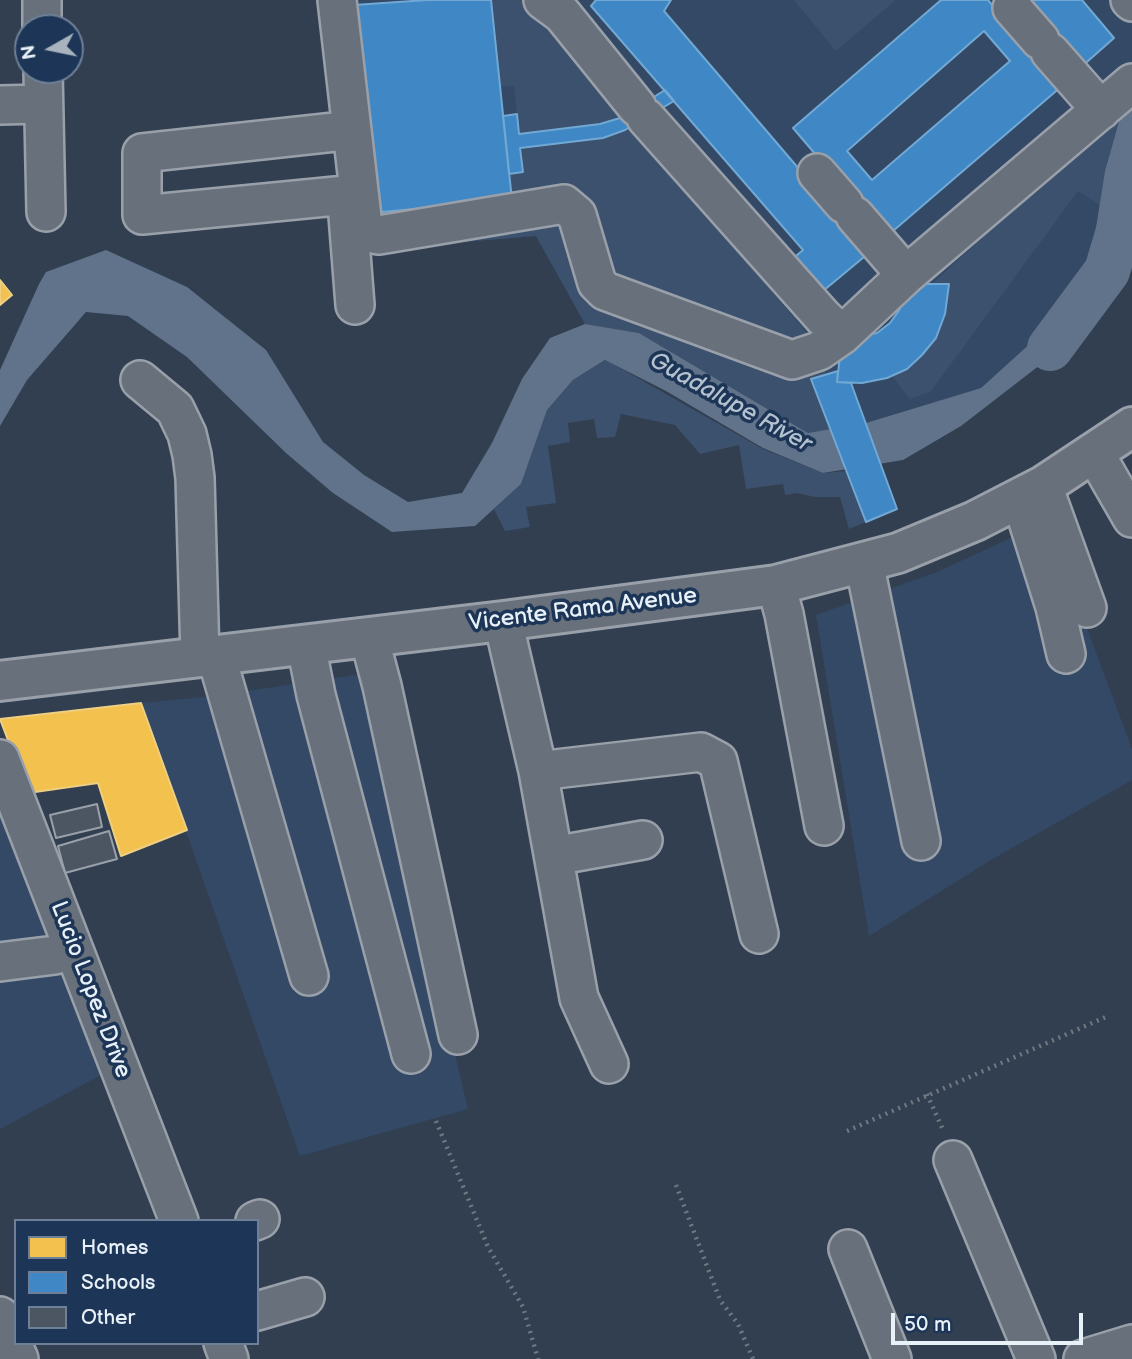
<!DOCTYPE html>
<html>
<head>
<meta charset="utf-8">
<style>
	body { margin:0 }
	#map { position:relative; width:1132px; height:1359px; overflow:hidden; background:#323f50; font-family:"Balsamiq Sans",sans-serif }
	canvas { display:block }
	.legend { position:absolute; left:14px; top:1219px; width:245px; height:126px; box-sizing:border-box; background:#1d3557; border:2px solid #6e8097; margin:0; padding:9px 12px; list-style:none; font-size:21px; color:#e8f1f8 }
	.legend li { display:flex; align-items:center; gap:14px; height:35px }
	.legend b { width:35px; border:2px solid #6e8097 }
	.north { position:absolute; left:14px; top:14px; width:70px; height:70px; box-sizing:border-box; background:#1d3557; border:2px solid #6e8097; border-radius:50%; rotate:261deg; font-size:19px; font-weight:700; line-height:28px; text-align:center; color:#e8f1f8 }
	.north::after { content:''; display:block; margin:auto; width:24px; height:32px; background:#a8b3bd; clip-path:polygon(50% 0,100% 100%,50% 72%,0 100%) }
	.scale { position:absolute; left:891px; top:1313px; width:192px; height:32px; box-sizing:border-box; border:4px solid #e8f1f8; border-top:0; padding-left:9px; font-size:21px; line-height:24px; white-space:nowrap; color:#e8f1f8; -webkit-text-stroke:5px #1d3557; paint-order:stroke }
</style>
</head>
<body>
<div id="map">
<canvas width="1132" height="1359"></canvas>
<ul class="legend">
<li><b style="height:19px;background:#f2c14e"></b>Homes</li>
<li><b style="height:19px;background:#3f88c5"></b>Schools</li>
<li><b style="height:19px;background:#4c5663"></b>Other</li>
</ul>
<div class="north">N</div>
<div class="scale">50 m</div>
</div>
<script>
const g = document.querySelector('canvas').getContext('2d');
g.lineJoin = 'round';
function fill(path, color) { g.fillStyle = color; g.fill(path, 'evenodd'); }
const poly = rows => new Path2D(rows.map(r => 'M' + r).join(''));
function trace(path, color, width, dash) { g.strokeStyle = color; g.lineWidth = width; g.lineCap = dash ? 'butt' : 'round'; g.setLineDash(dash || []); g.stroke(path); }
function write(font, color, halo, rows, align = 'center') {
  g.font = font + ' "Balsamiq Sans",sans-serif'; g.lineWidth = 7; g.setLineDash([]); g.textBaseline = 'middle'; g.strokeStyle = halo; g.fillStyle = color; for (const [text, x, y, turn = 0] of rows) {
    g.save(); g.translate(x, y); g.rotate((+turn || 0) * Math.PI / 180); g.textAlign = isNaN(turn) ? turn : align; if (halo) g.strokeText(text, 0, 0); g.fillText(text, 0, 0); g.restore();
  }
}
fill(poly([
	[342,0,1132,0,1132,101,1105,171,1091,259,1045,330,981,388,866,423,639,333,585,324,536,236,355,251],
	[1047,521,1132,749,1132,780,991,860,869,936,816,615,937,572],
	[369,673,414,883,468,1109,300,1156,141,703,213,696],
	[0,793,100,1044,101,1075,0,1129]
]), '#334965');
fill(poly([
	[491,0,524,0,544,17,620,118,600,124,519,134,514,86,500,87],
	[794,0,896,0,836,51],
	[1122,111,1105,171,1100,205,1078,191,931,391,910,399,892,376,907,369,922,355,936,338,945,314,949,284,932,284],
	[632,126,806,332,826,374,811,379,831,430,808,433,639,333,585,324,536,236,375,249,371,213,511,200,509,174,523,172,520,148,603,138],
	[606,360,763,449,823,473,847,471,866,522,849,529,840,497,815,497,797,493,785,495,783,484,746,489,739,445,700,454,675,425,621,414,615,437,597,438,594,419,568,423,570,442,548,446,556,503,526,507,530,527,505,531,494,509,521,484,547,410,573,380]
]), '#3c516d');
fill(poly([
	[1132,101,1132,200,1111,263,1040,365,961,426,903,460,823,473,763,448,666,391,605,360,573,380,547,410,521,484,475,526,392,532,333,493,286,453,187,357,128,316,86,312,27,380,0,426,0,370,39,284,46,272,106,250,187,287,266,350,323,442,364,475,408,502,462,493,492,443,522,379,550,338,585,324,639,333,808,433,866,423,981,388,1045,330,1091,259,1105,171,1122,111]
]), '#60738a');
const homes = poly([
	[0,280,12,295,0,305,0,280],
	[141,703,187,830,121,856,98,783,28,793,0,719,141,703]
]);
fill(homes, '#f2c14e');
trace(homes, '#efcf81', 2);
const schools = poly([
	[427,0,491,0,512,200,371,213,354,5,427,0],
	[596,0,671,0,664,11,870,252,811,301,783,267,803,250,591,6,596,0],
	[941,0,988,0,1062,86,886,237,793,128,941,0],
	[984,31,1010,61,872,180,847,151,984,31],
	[1022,0,1082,0,1114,38,1079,69,1022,0],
	[665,90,674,101,625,130,603,138,520,148,523,172,509,174,503,116,517,114,519,134,600,124,620,118,665,90],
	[903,284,949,284,945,314,936,338,922,355,907,369,887,378,862,383,837,382,842,338,877,333,890,323,900,309,903,284],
	[838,371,837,382,851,383,897,509,866,522,811,379,838,371]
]);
fill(schools, '#3f88c5');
trace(schools, '#72a8d4', 2);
trace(poly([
	[1050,348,1107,271,1132,187]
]), '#60738a', 46);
const building = poly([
	[97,804,102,827,56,838,50,815,97,804],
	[109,831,117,859,65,873,58,846,109,831]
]);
fill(building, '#4c5663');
trace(building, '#99a0aa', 2);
const minor = poly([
	[42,0,42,28],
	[337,0,363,226,368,233,379,235,564,204,577,215,597,283,605,291,792,360,819,351,842,335,906,275,1132,83],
	[543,0,562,14,637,107],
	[1130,0,1132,2],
	[1012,8,1040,40],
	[1050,52,1101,110],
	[43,70,46,212],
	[0,105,43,104],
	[646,118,823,317,842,335],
	[344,131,142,153,142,215,346,195],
	[817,173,844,204],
	[347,203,355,305],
	[855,216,906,275],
	[140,380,175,409,187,434,192,455,195,478,200,657],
	[1094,452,1132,518],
	[1043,486,1087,608],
	[1021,499,1055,607,1066,654],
	[864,562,921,841],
	[776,585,784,614,824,826],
	[503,621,538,771,579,998,609,1064],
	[369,637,382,686,458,1035],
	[306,645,316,695,411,1054],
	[216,655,309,976],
	[0,759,179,1221],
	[538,771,701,752,718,761,759,934],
	[554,856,643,840],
	[0,962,55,955],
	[953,1160,1036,1359],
	[255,1221,260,1219],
	[848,1249,892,1359],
	[257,1311,305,1297],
	[0,1316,19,1359],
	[223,1343,229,1359],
	[1083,1359,1132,1344]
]);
const major = poly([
	[0,681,503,621,776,585,898,553,975,521,1043,486,1132,427]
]);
trace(minor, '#99a0aa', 42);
trace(major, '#99a0aa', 44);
trace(poly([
	[927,1094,944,1132],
	[436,1121,488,1247,523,1307,538,1359],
	[847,1131,1108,1016],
	[676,1185,720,1300,738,1324,753,1359]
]), '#707881', 4.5, [2, 5]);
trace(minor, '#67707b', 37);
trace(major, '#67707b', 38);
write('23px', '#e8f1f8', '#1d3557', [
	["Vicente Rama Avenue",583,610,-7],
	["Lucio Lopez Drive",90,990,69]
]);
write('italic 24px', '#b4c1ce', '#1d3557', [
	["Guadalupe River",730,403,29]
]);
</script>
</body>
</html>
